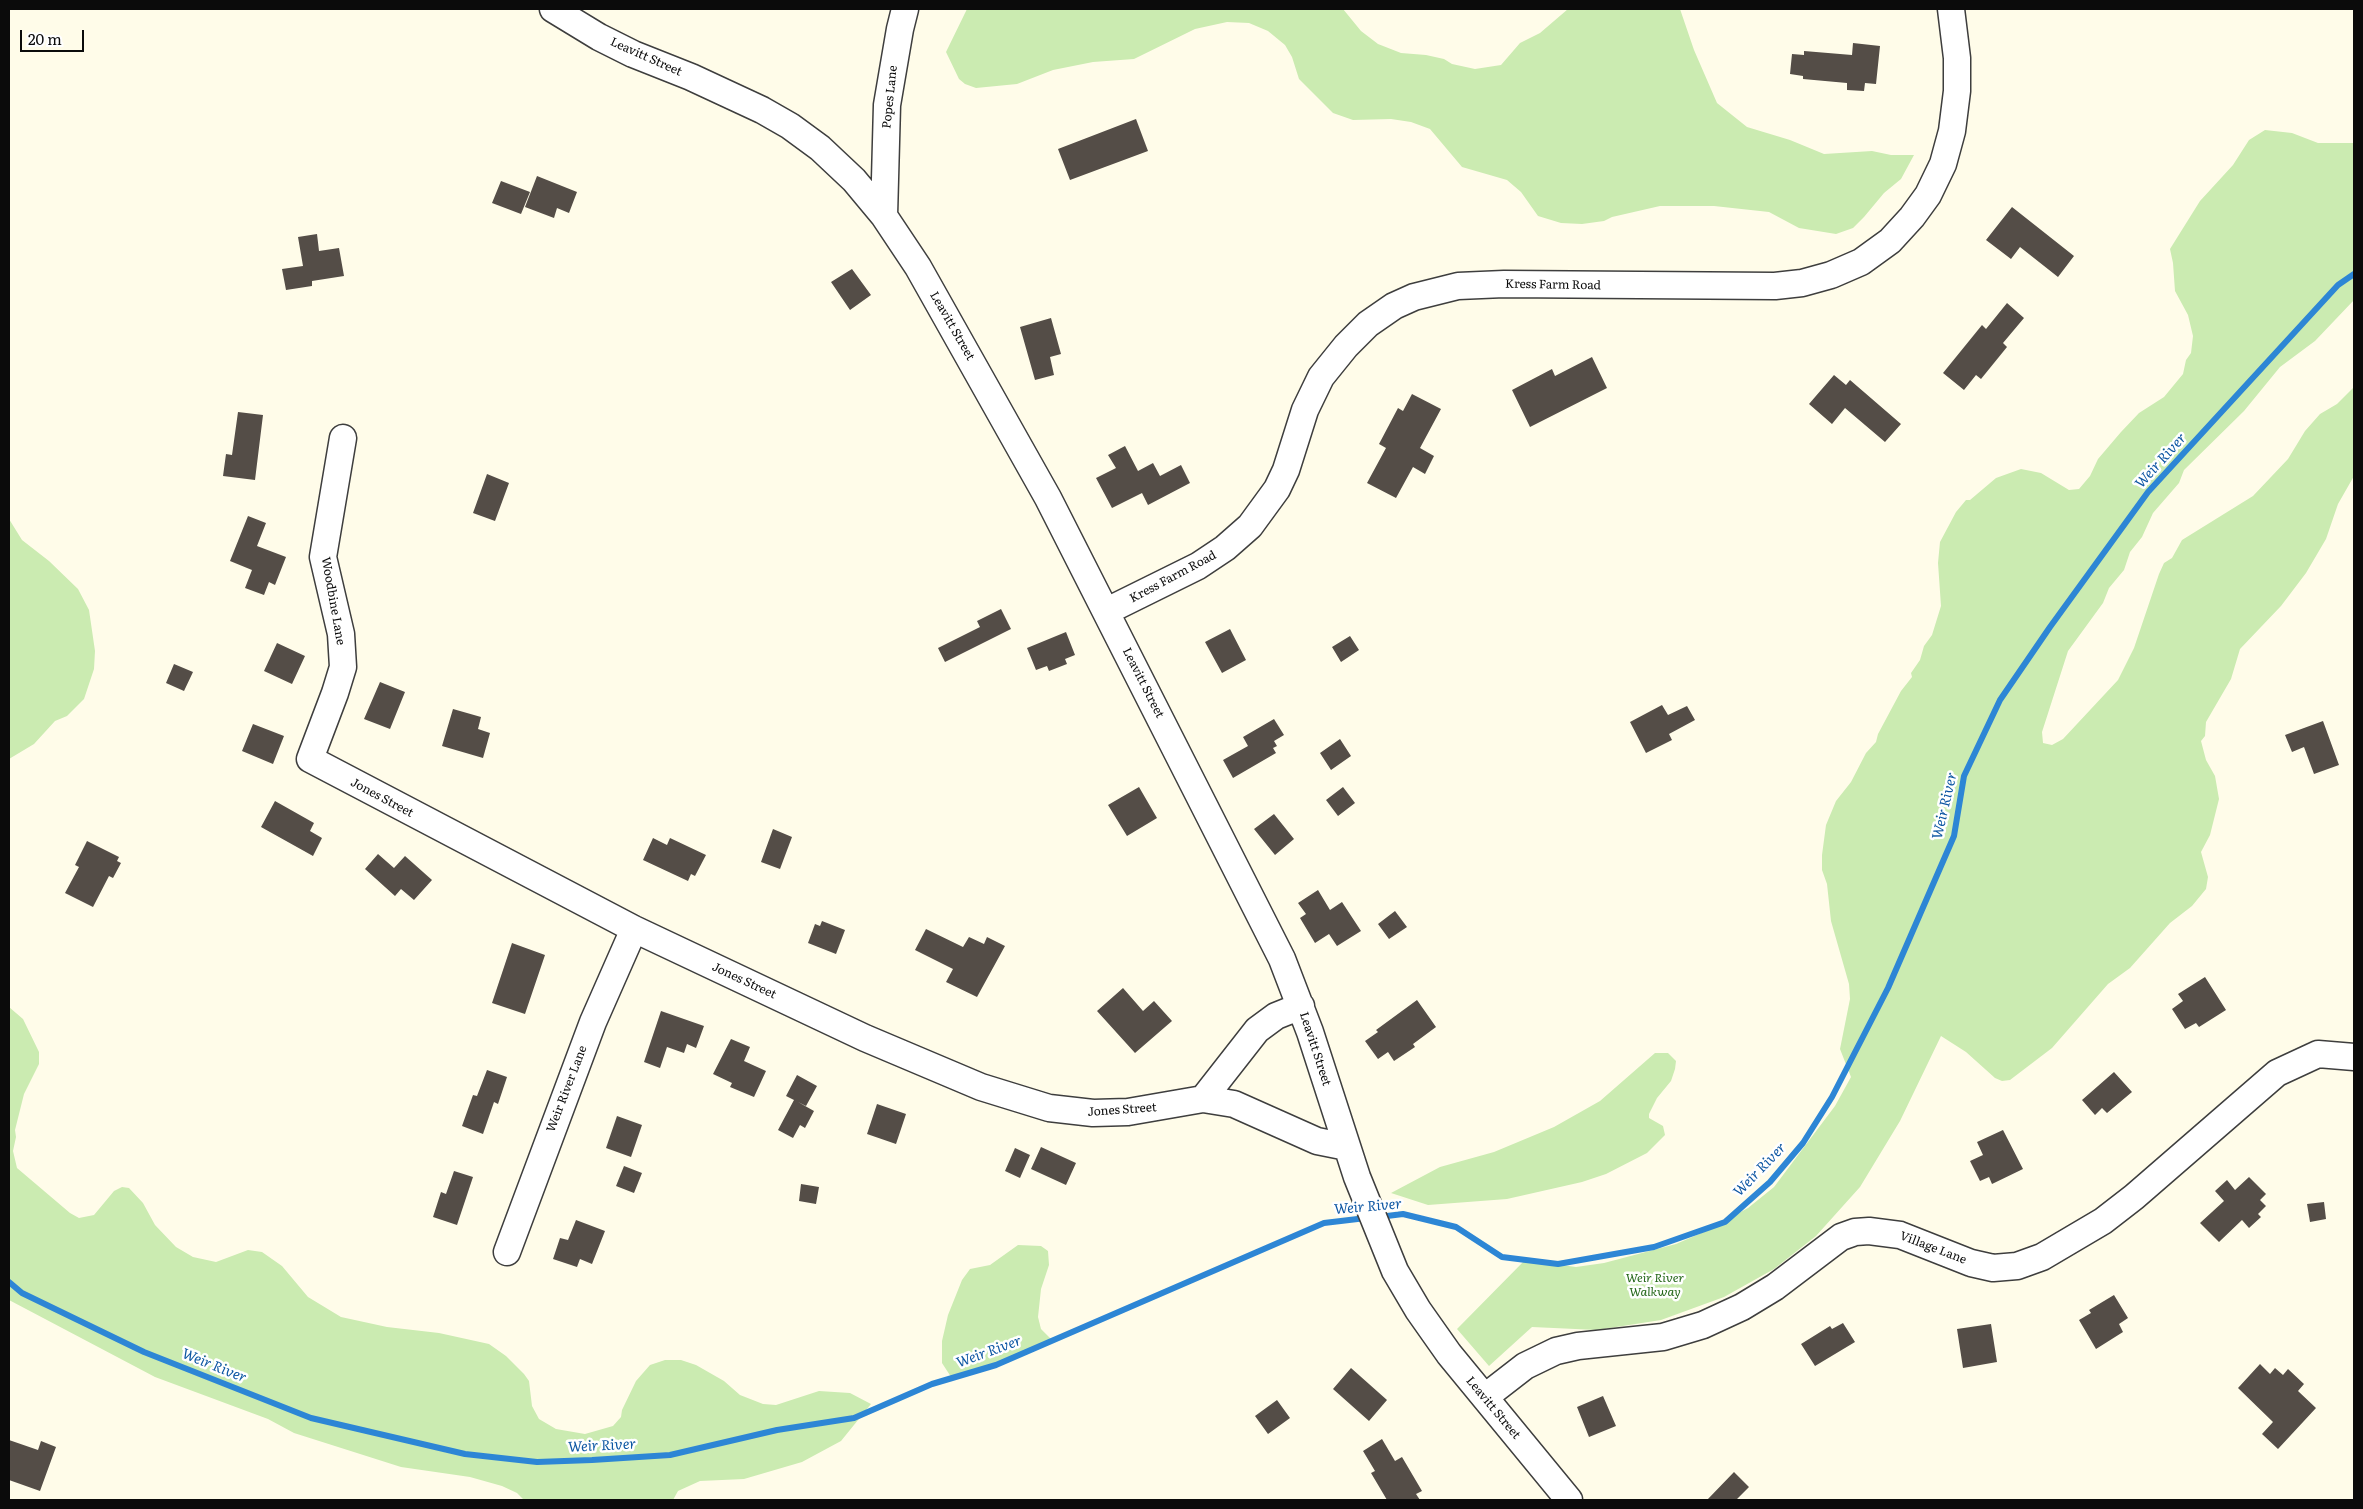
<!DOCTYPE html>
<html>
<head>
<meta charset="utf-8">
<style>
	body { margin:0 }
	#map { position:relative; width:2363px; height:1509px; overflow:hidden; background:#fffce9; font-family:Literata,serif }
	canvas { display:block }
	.frame { position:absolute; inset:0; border:10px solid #0b0b0b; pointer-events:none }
	.scale { position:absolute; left:20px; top:30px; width:64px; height:22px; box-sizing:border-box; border:2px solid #0b0b0b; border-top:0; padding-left:6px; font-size:15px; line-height:18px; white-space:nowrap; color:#0b0b0b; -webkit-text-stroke:4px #fff; paint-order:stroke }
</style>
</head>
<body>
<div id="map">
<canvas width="2363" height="1509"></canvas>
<div class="frame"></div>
<div class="scale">20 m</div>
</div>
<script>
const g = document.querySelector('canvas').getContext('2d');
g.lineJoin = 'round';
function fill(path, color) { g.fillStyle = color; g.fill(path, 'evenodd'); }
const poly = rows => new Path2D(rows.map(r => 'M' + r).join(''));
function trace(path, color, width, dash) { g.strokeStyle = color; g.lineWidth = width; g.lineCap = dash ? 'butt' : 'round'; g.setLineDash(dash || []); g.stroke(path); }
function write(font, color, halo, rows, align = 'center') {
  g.font = font + ' Literata,serif'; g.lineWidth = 5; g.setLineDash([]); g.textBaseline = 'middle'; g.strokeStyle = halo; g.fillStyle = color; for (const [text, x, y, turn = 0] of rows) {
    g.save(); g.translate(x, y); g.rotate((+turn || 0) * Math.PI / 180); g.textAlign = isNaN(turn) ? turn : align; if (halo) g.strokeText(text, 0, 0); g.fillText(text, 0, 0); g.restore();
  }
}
fill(poly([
	[967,9,1343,9,1361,31,1378,44,1401,53,1426,55,1444,59,1452,64,1475,69,1501,65,1520,43,1540,33,1568,9,1680,9,1694,50,1717,103,1747,127,1790,140,1824,154,1872,151,1891,155,1914,155,1901,179,1884,193,1864,217,1853,228,1836,234,1799,228,1769,212,1714,206,1660,206,1612,217,1604,221,1582,224,1561,223,1538,216,1521,192,1507,180,1462,167,1430,129,1411,122,1391,119,1353,120,1333,113,1299,79,1292,57,1285,45,1268,31,1249,23,1227,22,1195,29,1134,59,1093,62,1053,70,1017,84,976,88,965,84,959,79,946,52],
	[2265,130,2292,133,2318,143,2354,143,2354,300,2315,341,2280,367,2244,411,2184,470,2179,483,2153,513,2142,537,2130,552,2124,570,2109,588,2103,603,2068,651,2042,732,2043,743,2052,745,2063,739,2118,680,2134,648,2159,574,2164,563,2172,558,2182,540,2253,496,2288,459,2305,431,2320,414,2337,404,2354,387,2354,476,2338,504,2326,539,2306,573,2281,606,2240,649,2231,679,2206,722,2205,736,2201,741,2206,760,2215,776,2219,799,2210,835,2201,852,2208,877,2206,889,2192,906,2170,923,2130,968,2108,984,2052,1048,2010,1080,2002,1081,1995,1078,1966,1052,1941,1036,1900,1121,1860,1187,1816,1236,1774,1269,1724,1297,1661,1320,1597,1330,1532,1327,1489,1366,1457,1329,1525,1260,1576,1267,1604,1263,1676,1244,1706,1231,1748,1208,1774,1187,1835,1106,1851,1077,1840,1049,1850,999,1849,984,1831,921,1827,884,1822,870,1822,855,1826,825,1836,801,1851,782,1866,753,1876,742,1878,734,1901,691,1912,677,1911,673,1920,660,1924,646,1932,635,1941,606,1938,563,1940,542,1956,512,1966,500,1970,500,1996,478,2021,469,2041,473,2069,490,2079,489,2090,476,2098,459,2121,432,2139,413,2164,397,2183,374,2186,360,2191,353,2193,336,2188,315,2175,291,2173,263,2170,249,2200,201,2233,165,2249,140],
	[9,519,22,540,49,561,78,589,89,610,95,651,94,669,84,699,67,716,55,721,34,744,9,759],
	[9,1007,23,1019,39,1052,39,1064,24,1094,15,1130,16,1137,13,1151,17,1168,70,1213,79,1218,94,1215,114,1191,122,1187,129,1188,143,1203,155,1225,176,1247,193,1257,216,1262,248,1250,262,1252,282,1266,308,1297,341,1317,387,1327,439,1333,489,1344,506,1356,524,1374,529,1381,532,1406,539,1419,556,1429,585,1434,613,1426,621,1417,622,1410,636,1381,650,1365,665,1360,681,1360,696,1365,724,1381,740,1395,763,1404,776,1405,819,1391,850,1393,871,1404,841,1441,802,1462,744,1479,700,1481,678,1491,673,1500,524,1500,517,1493,502,1486,470,1477,401,1467,294,1433,268,1419,155,1377,9,1300],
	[1655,1053,1668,1053,1676,1061,1675,1069,1671,1081,1657,1098,1649,1114,1649,1118,1663,1126,1665,1135,1647,1153,1606,1174,1582,1182,1507,1199,1428,1205,1391,1193,1440,1167,1494,1152,1554,1127,1600,1101],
	[1018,1245,1041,1246,1048,1251,1049,1265,1041,1289,1038,1317,1041,1329,1051,1339,1001,1364,953,1380,942,1363,942,1341,948,1315,962,1280,970,1269,990,1265]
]), '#cbebb1');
trace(poly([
	[1379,1217,1403,1214,1456,1227,1502,1257,1558,1264,1654,1247,1725,1222,1770,1182,1803,1143,1832,1097,1888,988,1954,836,1964,776,2000,700,2050,627,2148,492,2338,285,2354,274],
	[9,1282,22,1293,144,1352,311,1418,465,1454,537,1462,592,1460,670,1455,777,1430,854,1418,932,1384,996,1365,1324,1223,1366,1218]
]), '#2d86d5', 6);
fill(poly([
	[1853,43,1880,46,1876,84,1865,83,1864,91,1847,90,1847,83,1803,79,1803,76,1790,74,1792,54,1804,55,1804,51,1852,55],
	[1136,119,1148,151,1070,180,1058,149],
	[537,176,577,192,569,213,557,208,554,218,525,207],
	[501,181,530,192,521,214,492,203],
	[2012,207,2074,256,2058,277,2020,247,2011,259,1986,240],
	[317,234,319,251,339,248,344,276,312,281,312,286,286,290,282,269,303,266,298,237],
	[852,269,871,295,850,310,831,282],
	[2007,303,2024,318,2003,343,2007,347,1981,379,1976,375,1964,390,1943,373,1982,325,1986,329],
	[1051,318,1061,354,1050,357,1054,375,1035,380,1020,327],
	[1592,357,1607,388,1530,427,1512,390,1552,369,1555,376],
	[1834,375,1846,385,1850,380,1901,424,1885,442,1845,408,1832,424,1809,404],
	[1412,394,1441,409,1420,448,1434,456,1425,474,1413,467,1396,498,1367,483,1386,448,1379,444,1398,408,1403,411],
	[238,412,263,415,255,480,223,476,226,454,232,455],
	[1125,446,1138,471,1153,463,1160,476,1181,465,1190,483,1148,505,1142,493,1112,508,1096,478,1116,468,1108,455],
	[487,474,509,483,495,521,473,513],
	[248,516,266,523,257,546,286,557,275,585,269,582,264,595,245,588,252,570,230,561],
	[1001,609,1011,629,945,662,938,648,980,627,977,621],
	[1230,629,1246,660,1222,673,1205,642],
	[1066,632,1075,655,1065,659,1067,664,1049,671,1047,666,1036,670,1027,648],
	[1350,636,1359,650,1341,662,1332,647],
	[277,643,305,656,292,684,264,671],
	[174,664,193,672,184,691,166,683],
	[380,682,405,692,390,729,364,719],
	[1662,705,1668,715,1687,706,1695,720,1669,734,1672,740,1646,753,1630,722],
	[453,709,481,717,478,729,490,733,483,758,442,746],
	[1274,719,1284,735,1274,741,1277,746,1273,748,1276,753,1233,778,1223,760,1248,746,1243,737],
	[2323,721,2339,765,2314,774,2304,747,2292,752,2285,735],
	[253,724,284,736,273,764,242,751],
	[1340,739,1351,756,1331,770,1320,753],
	[1139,787,1157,818,1127,836,1108,805],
	[1343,787,1355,803,1338,816,1326,800],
	[275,801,314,823,310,831,322,838,313,856,261,827],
	[1274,814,1294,839,1275,855,1254,829],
	[773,829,792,837,780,869,761,862],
	[653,838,667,845,670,838,706,855,695,876,691,874,688,881,643,860],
	[87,841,119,857,117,861,121,863,113,878,109,876,93,907,65,893,79,867,75,865],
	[378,854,394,868,405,856,432,880,414,900,401,889,395,896,365,869],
	[1318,890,1330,910,1342,902,1361,931,1337,946,1329,934,1315,943,1300,918,1306,914,1298,903],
	[1395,911,1407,927,1389,939,1378,924],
	[822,921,845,930,836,954,808,943,815,924,820,926],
	[926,929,963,947,969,937,984,944,987,937,1005,946,977,997,946,982,953,969,915,950],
	[512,943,545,955,525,1014,492,1003],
	[2205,977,2226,1010,2199,1027,2196,1023,2185,1029,2172,1009,2183,1001,2178,994],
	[1123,988,1143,1011,1154,1001,1172,1021,1135,1053,1097,1011],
	[1417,1000,1436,1027,1413,1044,1415,1047,1394,1061,1388,1052,1378,1059,1365,1041,1378,1032,1376,1030],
	[661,1011,704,1026,696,1048,687,1044,684,1053,667,1047,660,1068,644,1062],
	[731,1039,750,1047,744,1061,766,1071,754,1097,730,1087,732,1083,713,1074],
	[487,1070,507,1077,498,1104,494,1102,483,1134,462,1126,473,1095,477,1096],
	[2114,1072,2132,1092,2107,1113,2102,1108,2095,1115,2082,1100],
	[797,1075,817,1086,806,1106,798,1102,814,1111,805,1128,800,1125,793,1138,778,1130,794,1100,786,1096],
	[877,1104,906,1114,896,1144,867,1134],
	[617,1116,642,1125,631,1157,606,1148],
	[2003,1130,2023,1169,1992,1184,1989,1177,1980,1181,1970,1161,1983,1155,1977,1142],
	[1041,1147,1076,1163,1066,1185,1031,1169],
	[1015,1148,1030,1155,1020,1178,1005,1171],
	[624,1166,642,1173,634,1193,616,1186],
	[454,1171,473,1177,457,1225,433,1217,441,1192,446,1194],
	[2249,1177,2266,1194,2260,1200,2266,1206,2258,1214,2261,1217,2249,1228,2242,1220,2219,1242,2200,1223,2224,1201,2215,1191,2227,1180,2235,1190],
	[801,1184,819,1187,816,1204,799,1201],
	[2324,1202,2326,1219,2310,1222,2307,1204],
	[576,1220,605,1231,592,1264,580,1259,577,1267,553,1259,560,1238,568,1240],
	[2114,1295,2128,1318,2119,1324,2123,1332,2096,1349,2079,1320,2091,1313,2089,1310],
	[1843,1323,1855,1342,1815,1366,1801,1344,1830,1326,1832,1329],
	[1991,1324,1997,1362,1963,1368,1957,1329],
	[2260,1364,2270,1374,2275,1368,2283,1375,2288,1369,2304,1384,2298,1391,2316,1408,2278,1449,2262,1434,2273,1422,2238,1388],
	[1351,1368,1387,1400,1369,1421,1333,1389],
	[1603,1396,1616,1426,1589,1437,1577,1407],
	[1277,1400,1290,1418,1268,1434,1255,1416],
	[1382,1439,1395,1461,1402,1457,1422,1491,1416,1494,1420,1500,1387,1500,1371,1473,1375,1471,1363,1451],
	[9,1440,38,1450,41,1441,56,1447,40,1491,9,1480],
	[1734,1472,1749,1487,1736,1500,1707,1500]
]), '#544d47');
const street = poly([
	[553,9,599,37,633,54,691,77,762,110,790,126,820,148,854,180,884,216,918,267,1048,498,1282,959,1310,1032,1357,1177,1395,1271,1418,1310,1449,1354,1569,1500],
	[884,216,887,105,900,29,905,9],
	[343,438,323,557,341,634,343,667,335,693,310,759,634,929,865,1038,981,1087,1049,1108,1093,1113,1128,1112,1203,1099,1257,1030,1276,1016,1301,1006],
	[1107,611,1198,566,1225,548,1250,526,1277,489,1286,470,1305,410,1321,377,1346,346,1368,324,1394,306,1414,297,1458,286,1504,284,1775,286,1802,283,1831,275,1861,262,1890,241,1912,217,1928,195,1943,164,1952,131,1957,91,1957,58,1951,9],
	[1203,1099,1234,1104,1317,1141,1347,1147],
	[507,1252,593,1022,634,929],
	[1485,1397,1525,1366,1556,1351,1578,1346,1663,1337,1703,1325,1742,1307,1775,1287,1841,1237,1855,1232,1869,1231,1900,1235,1971,1263,1993,1268,2017,1266,2042,1257,2103,1221,2134,1197,2277,1073,2318,1054,2354,1057]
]);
trace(street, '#3e3e3e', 29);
trace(street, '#fff', 26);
write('12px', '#0b0b0b', '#fff', [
	["Leavitt Street",646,57,24],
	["Popes Lane",890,97,-84],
	["Kress Farm Road",1553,285,1],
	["Leavitt Street",952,326,60],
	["Kress Farm Road",1173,577,-28],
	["Woodbine Lane",333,601,80],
	["Leavitt Street",1143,683,63],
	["Jones Street",382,798,28],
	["Jones Street",744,981,25],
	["Leavitt Street",1315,1049,72],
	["Weir River Lane",567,1089,-69],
	["Jones Street",1122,1110,-4],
	["Village Lane",1933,1248,21],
	["Leavitt Street",1493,1408,50]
]);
write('italic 12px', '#236618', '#fff', [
	["Weir River",1655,1278],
	["Walkway",1655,1292]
]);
write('italic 14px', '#0e57a3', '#fff', [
	["Weir River",2161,461,-48],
	["Weir River",1945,806,-77],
	["Weir River",1760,1170,-46],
	["Weir River",1368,1207,-5],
	["Weir River",989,1352,-20],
	["Weir River",214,1366,22],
	["Weir River",602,1446,-3]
]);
</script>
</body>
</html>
